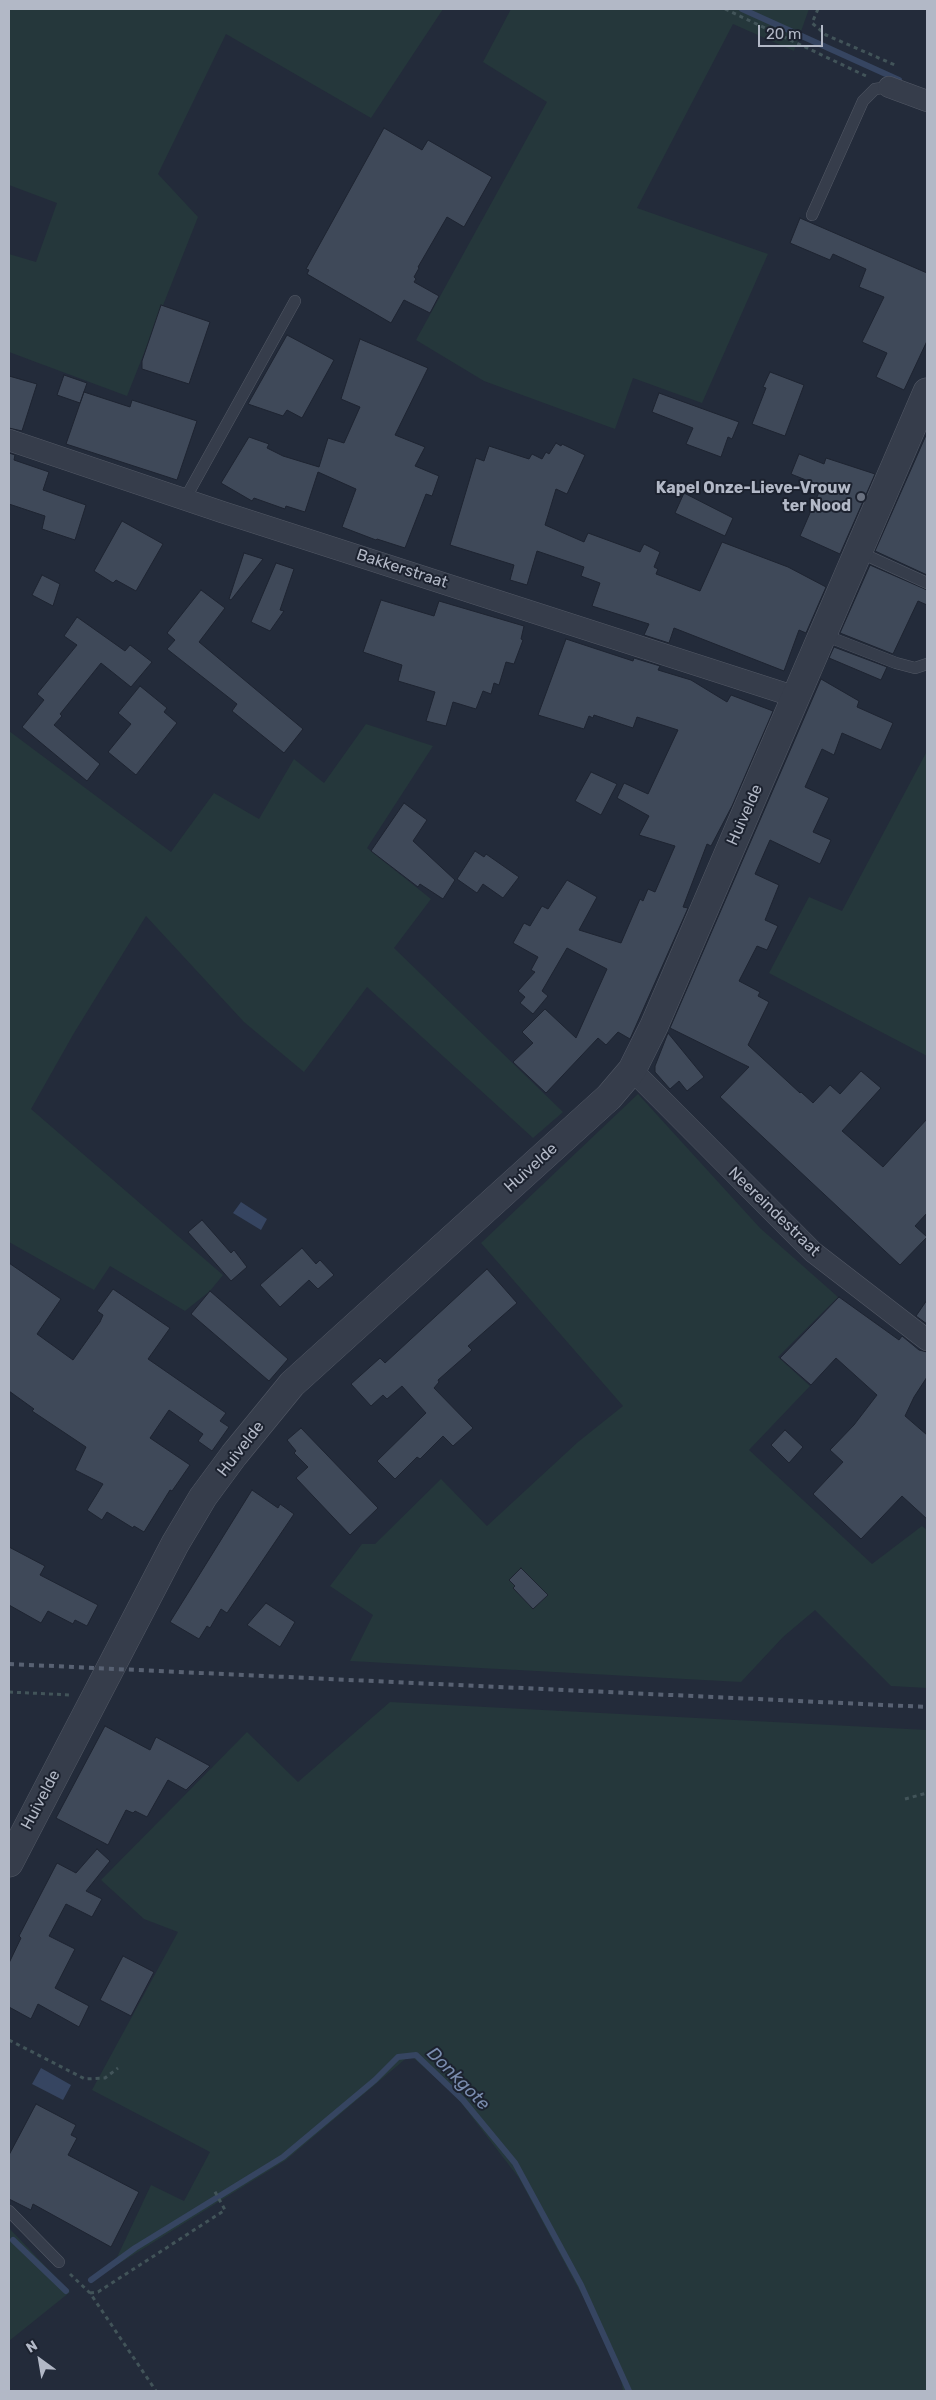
<!DOCTYPE html>
<html>
<head>
<meta charset="utf-8">
<style>
	body { margin:0 }
	#map { position:relative; width:936px; height:2400px; overflow:hidden; background:#232b3a; font-family:Rubik,sans-serif }
	canvas { display:block }
	.frame { position:absolute; inset:0; border:10px solid #b2b8c6; pointer-events:none }
	.north { position:absolute; left:15px; top:2335px; width:50px; height:50px; -webkit-text-stroke:4px #1c222f; paint-order:stroke; rotate:328deg; font-size:14px; font-weight:700; line-height:20px; text-align:center; color:#b2b8c6 }
	.north::after { content:''; display:block; margin:auto; width:18px; height:22px; background:#b2b8c6; clip-path:polygon(50% 0,100% 100%,50% 72%,0 100%) }
	.scale { position:absolute; left:758px; top:25px; width:65px; height:22px; box-sizing:border-box; border:2px solid #b2b8c6; border-top:0; padding-left:6px; font-size:15px; line-height:18px; white-space:nowrap; color:#b2b8c6; -webkit-text-stroke:4px #1c222f; paint-order:stroke }
</style>
</head>
<body>
<div id="map">
<canvas width="936" height="2400"></canvas>
<div class="frame"></div>
<div class="north">N</div>
<div class="scale">20 m</div>
</div>
<script>
const g = document.querySelector('canvas').getContext('2d');
g.lineJoin = 'round';
function fill(path, color) { g.fillStyle = color; g.fill(path, 'evenodd'); }
const poly = rows => new Path2D(rows.map(r => 'M' + r).join(''));
function trace(path, color, width, dash) { g.strokeStyle = color; g.lineWidth = width; g.lineCap = dash ? 'butt' : 'round'; g.setLineDash(dash || []); g.stroke(path); }
function write(font, color, halo, rows, align = 'center') {
  g.font = font + ' Rubik,sans-serif'; g.lineWidth = 4; g.setLineDash([]); g.textBaseline = 'middle'; g.strokeStyle = halo; g.fillStyle = color; for (const [text, x, y, turn = 0] of rows) {
    g.save(); g.translate(x, y); g.rotate((+turn || 0) * Math.PI / 180); g.textAlign = isNaN(turn) ? turn : align; if (halo) g.strokeText(text, 0, 0); g.fillText(text, 0, 0); g.restore();
  }
}
fill(poly([
	[9,9,443,9,371,118,226,34,158,174,198,217,127,396,9,352,9,254,36,262,57,203,9,185],
	[511,9,809,9,794,51,733,24,637,208,768,254,702,403,633,378,615,429,484,381,416,340,547,102,483,62],
	[366,724,433,746,367,848,431,899,394,948,563,1112,533,1138,367,987,304,1072,244,1022,146,916,74,1033,31,1109,223,1275,210,1291,185,1311,110,1266,94,1290,9,1242,9,731,171,852,214,793,259,819,294,759,324,783],
	[927,751,927,1056,769,973,809,897,842,911],
	[638,1094,760,1228,838,1297,778,1357,810,1386,749,1450,872,1564,922,1526,927,1530,927,1688,891,1686,815,1610,783,1637,741,1682,350,1661,373,1615,330,1586,362,1544,375,1544,441,1479,487,1526,578,1442,623,1406,481,1243],
	[390,1702,927,1730,927,2391,623,2391,618,2362,519,2178,455,2095,410,2055,286,2160,112,2268,151,2185,184,2201,210,2152,92,2090,178,1932,144,1919,101,1880,247,1732,298,1782],
	[9,2228,70,2292,9,2341]
]), '#25373b');
fill(poly([
	[241,1202,267,1219,261,1230,233,1213],
	[41,2068,71,2085,63,2100,32,2084]
]), '#364561');
trace(poly([
	[742,9,899,80],
	[13,2240,66,2291],
	[91,2280,135,2248,283,2157,375,2080,398,2057,416,2055,463,2100,515,2163,581,2285,629,2391]
]), '#364561', 6);
const building = poly([
	[384,128,422,150,428,140,492,177,464,227,447,217,418,267,419,268,414,277,416,279,414,282,439,296,430,313,404,300,391,323,307,274,309,270,306,269,384,128],
	[800,218,927,273,927,341,904,390,876,377,887,353,862,342,884,297,859,287,866,269,833,254,830,260,790,243,800,218],
	[161,305,210,322,189,384,142,369,142,361,161,305],
	[287,335,334,360,302,418,287,410,283,416,248,404,287,335],
	[360,339,428,368,395,435,425,447,415,466,439,476,432,496,426,494,405,548,377,539,376,540,342,527,356,489,318,472,305,512,286,506,285,509,254,498,252,501,221,483,249,437,269,444,267,448,283,456,319,467,328,438,344,443,360,407,341,399,360,339],
	[770,372,804,385,785,436,752,424,766,388,763,387,770,372],
	[64,375,87,383,80,403,57,395,64,375],
	[9,376,37,384,22,431,9,428,9,376],
	[84,392,130,407,132,400,197,421,177,480,66,444,84,392],
	[659,393,739,422,732,439,728,437,721,457,686,444,693,428,652,412,659,393],
	[927,433,927,575,875,551,927,433],
	[556,443,561,446,562,444,585,455,567,494,556,489,545,525,584,542,588,533,640,552,644,544,660,552,654,567,658,569,656,574,700,591,722,542,788,567,826,587,806,633,799,630,784,671,674,628,669,643,644,635,649,624,592,606,600,583,581,576,584,567,537,551,527,585,510,580,514,565,450,545,476,458,484,461,489,446,529,459,532,454,542,459,546,452,549,454,556,443],
	[9,453,15,455,14,460,49,472,43,490,86,505,75,540,42,529,45,516,9,504,9,453],
	[799,454,824,464,826,458,875,474,840,554,800,536,820,490,815,487,816,484,791,474,799,454],
	[684,493,733,518,725,536,675,513,684,493],
	[122,521,163,544,136,591,116,580,113,583,94,571,122,521],
	[244,553,263,559,231,600,229,599,244,553],
	[276,563,294,569,280,610,284,611,270,631,251,622,276,563],
	[870,565,927,590,927,605,918,601,893,654,840,633,870,565],
	[42,575,60,584,53,606,32,595,42,575],
	[201,590,225,608,199,642,303,729,284,753,232,711,237,704,167,649,175,640,167,633,201,590],
	[381,600,434,616,439,601,524,626,521,639,523,640,514,664,506,662,499,685,494,683,491,694,483,691,476,709,453,702,446,726,426,721,435,692,398,681,402,665,363,652,381,600],
	[77,617,125,651,130,645,152,662,131,687,101,663,60,714,62,716,54,725,100,764,87,781,22,727,44,700,37,694,77,645,64,636,77,617],
	[566,639,633,661,634,658,660,666,658,670,691,680,727,702,731,695,773,711,732,806,711,846,707,844,683,907,688,908,630,1039,618,1032,606,1045,598,1038,546,1093,513,1062,533,1043,522,1032,545,1009,576,1038,607,969,567,948,542,991,548,996,533,1014,520,1003,525,997,518,991,535,972,531,970,538,957,513,943,524,923,530,926,542,906,548,909,567,880,597,897,579,930,621,943,640,899,643,901,648,889,655,892,675,846,639,835,649,816,617,798,624,783,648,794,678,730,637,717,633,728,594,715,593,718,589,716,584,729,538,715,566,639],
	[834,647,887,667,881,680,829,658,834,647],
	[821,679,859,701,857,707,893,723,881,750,842,733,834,755,822,749,805,787,829,798,813,832,831,840,820,864,770,840,755,874,779,885,765,920,778,926,767,950,757,946,739,981,760,992,758,996,769,1002,748,1045,800,1093,801,1092,813,1103,830,1085,840,1094,861,1071,881,1088,842,1131,883,1167,927,1119,927,1213,915,1226,927,1237,900,1265,720,1097,749,1067,670,1028,821,679],
	[140,686,167,708,164,712,177,723,136,775,108,752,131,724,118,713,140,686],
	[591,772,617,784,601,815,575,801,591,772],
	[404,803,427,820,413,841,455,880,443,899,420,884,418,887,371,851,404,803],
	[475,851,484,857,486,854,519,877,503,898,483,884,477,893,457,879,475,851],
	[668,1033,704,1077,687,1091,679,1081,670,1089,655,1072,655,1066,668,1033],
	[202,1220,231,1253,234,1250,247,1267,231,1281,188,1232,202,1220],
	[302,1248,316,1264,320,1260,334,1275,318,1289,309,1280,280,1307,260,1285,302,1248],
	[9,1263,61,1299,37,1334,73,1360,100,1322,103,1315,97,1311,113,1289,170,1328,148,1359,226,1413,220,1421,229,1427,212,1451,198,1441,203,1434,169,1410,150,1438,190,1465,172,1491,170,1490,144,1532,134,1526,133,1528,107,1512,102,1520,87,1510,103,1484,75,1470,86,1447,32,1411,34,1409,9,1391,9,1263],
	[487,1269,517,1303,468,1346,472,1350,438,1380,439,1382,434,1388,473,1428,453,1446,443,1436,420,1459,417,1457,395,1479,377,1461,426,1413,402,1386,387,1399,383,1395,371,1406,351,1384,380,1358,385,1363,487,1269],
	[210,1291,288,1359,269,1381,191,1314,210,1291],
	[839,1297,899,1340,902,1336,919,1350,927,1352,927,1377,914,1397,905,1416,927,1435,927,1519,902,1496,861,1539,813,1494,843,1462,830,1450,854,1425,877,1395,836,1358,811,1385,780,1358,839,1297],
	[927,1300,927,1324,916,1316,927,1300],
	[301,1428,378,1508,350,1535,296,1478,308,1467,294,1453,296,1451,287,1440,301,1428],
	[785,1430,803,1447,789,1463,771,1445,785,1430],
	[252,1490,278,1508,280,1504,294,1514,227,1613,221,1609,210,1628,207,1626,199,1639,170,1622,252,1490],
	[9,1547,45,1566,40,1575,98,1605,87,1626,75,1620,73,1624,48,1611,41,1623,9,1605,9,1547],
	[521,1568,548,1595,533,1609,513,1588,515,1586,509,1580,521,1568],
	[266,1603,295,1622,280,1647,247,1625,266,1603],
	[105,1726,150,1750,156,1737,210,1766,186,1790,168,1780,147,1817,135,1811,133,1813,126,1810,108,1845,56,1818,105,1726],
	[97,1849,110,1861,86,1891,102,1899,92,1917,66,1904,49,1936,75,1949,55,1988,89,2006,79,2027,38,2004,31,2019,9,2007,9,1963,21,1938,19,1936,57,1863,76,1873,97,1849],
	[123,1956,154,1972,131,2016,100,2000,123,1956],
	[36,2104,76,2125,71,2135,77,2138,68,2155,139,2192,111,2247,33,2204,31,2210,9,2199,9,2155,36,2104]
]);
fill(building, '#3f4959');
trace(building, '#1e2431', 1);
const service = poly([
	[812,215,863,101,875,89,889,87],
	[185,499,295,301],
	[859,552,927,583],
	[824,635,896,663,915,668,927,664],
	[9,2211,59,2262]
]);
const minor = poly([
	[889,87,927,101],
	[9,440,222,512,796,697],
	[632,1070,813,1252,927,1340]
]);
const tertiary = poly([
	[9,1863,175,1544,203,1497,234,1455,292,1384,609,1097,632,1070,654,1026,927,392]
]);
trace(service, '#525865', 12);
trace(minor, '#525865', 22);
trace(tertiary, '#525865', 29);
trace(poly([
	[725,9,866,76],
	[818,9,812,23,826,35,895,65],
	[9,1692,71,1695],
	[905,1799,927,1793],
	[9,2040,85,2079,105,2078,118,2068],
	[70,2274,90,2293,156,2391],
	[90,2293,98,2292,225,2210,214,2190]
]), '#425459', 3, [4, 4]);
trace(service, '#363d4b', 11);
trace(minor, '#363d4b', 21);
trace(tertiary, '#363d4b', 28);
trace(poly([
	[9,1664,927,1707]
]), '#586172', 4, [5, 5]);
for (const [x, y, r, color] of [
	[861,497,5,"#6b7280"]
]) { const dot = new Path2D(); dot.arc(x, y, r, 0, 2 * Math.PI); g.fillStyle = color; g.fill(dot); trace(dot, '#1c222f', 2); }
write('bold 16px', '#b2b8c6', '#1c222f', [
	["Kapel Onze-Lieve-Vrouw",851,488],
	["ter Nood",851,506]
], 'right');
write('16px', '#b2b8c6', '#1c222f', [
	["Bakkerstraat",402,569,18],
	["Huivelde",745,815,-66],
	["Huivelde",531,1168,-42],
	["Neereindestraat",774,1212,44],
	["Huivelde",241,1449,-52],
	["Huivelde",41,1800,-62]
]);
write('italic 18px', '#7a8cae', '#1c222f', [
	["Donkgote",458,2079,45]
]);
</script>
</body>
</html>
